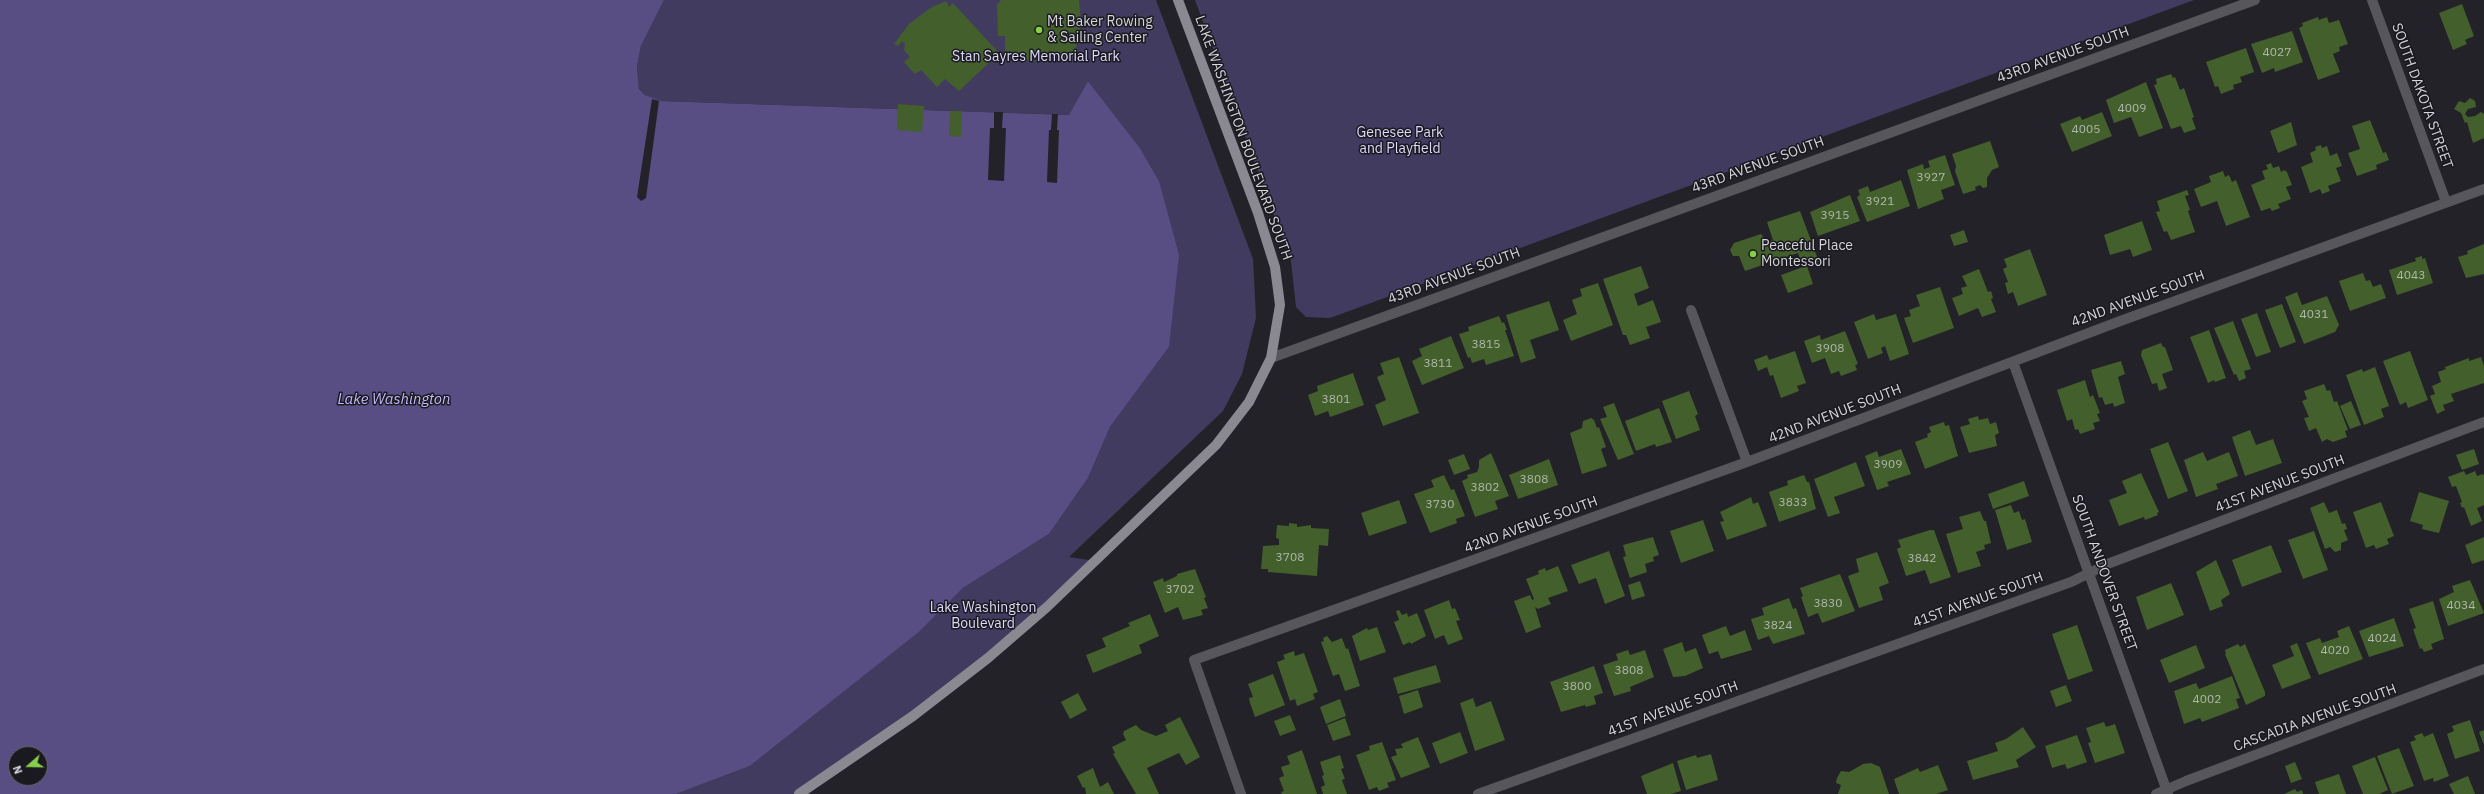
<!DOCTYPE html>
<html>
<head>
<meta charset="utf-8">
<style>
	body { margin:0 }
	#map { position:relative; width:2484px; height:794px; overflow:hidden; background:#232229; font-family:"IBM Plex Sans",sans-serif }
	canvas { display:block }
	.north { position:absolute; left:8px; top:746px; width:40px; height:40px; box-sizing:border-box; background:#19191f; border:1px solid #64646a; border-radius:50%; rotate:250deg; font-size:11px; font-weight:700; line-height:16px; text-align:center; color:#d5d5da }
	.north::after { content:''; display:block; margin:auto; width:14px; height:18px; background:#88cf49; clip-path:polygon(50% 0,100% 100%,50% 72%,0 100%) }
</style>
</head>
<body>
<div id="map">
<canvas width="2484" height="794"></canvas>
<div class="north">N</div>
</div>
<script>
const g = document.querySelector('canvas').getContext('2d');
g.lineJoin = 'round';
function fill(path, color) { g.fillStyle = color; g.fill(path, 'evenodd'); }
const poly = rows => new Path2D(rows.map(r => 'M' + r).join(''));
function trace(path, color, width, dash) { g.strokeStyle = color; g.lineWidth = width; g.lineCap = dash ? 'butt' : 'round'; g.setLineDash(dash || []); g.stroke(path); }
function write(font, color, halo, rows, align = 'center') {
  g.font = font + ' "IBM Plex Sans",sans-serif'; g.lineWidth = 3; g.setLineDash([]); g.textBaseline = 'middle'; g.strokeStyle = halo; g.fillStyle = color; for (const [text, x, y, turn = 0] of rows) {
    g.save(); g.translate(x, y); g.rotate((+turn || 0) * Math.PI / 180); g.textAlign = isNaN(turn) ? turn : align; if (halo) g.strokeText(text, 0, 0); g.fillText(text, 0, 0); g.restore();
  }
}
fill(poly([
	[664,0,1156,0,1253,259,1256,318,1242,374,1223,411,1069,557,1095,561,913,716,799,794,676,794,750,766,919,632,963,588,1049,534,1088,478,1110,427,1169,347,1159,181,1140,148,1088,81,1070,115,661,101,652,99,645,95,639,89,637,66,641,46],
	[1195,0,2194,0,1330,318,1306,317,1296,307,1291,261]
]), '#423b60');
fill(poly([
	[0,0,664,0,641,46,637,66,639,89,645,95,661,101,1069,115,1088,81,1140,148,1159,181,1179,255,1169,347,1110,427,1088,478,1049,534,963,588,919,632,750,766,676,794,0,794],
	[16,754,40,754,40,778,16,778]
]), '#584e83');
fill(poly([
	[652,99,659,101,646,198,641,201,637,197],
	[994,112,1003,112,1002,128,1006,128,1004,181,988,180,990,128,994,128],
	[1052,114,1058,114,1057,130,1059,130,1057,183,1047,182,1049,130,1051,130]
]), '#232229');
fill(poly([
	[1001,0,1079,0,1081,25,1074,57,1052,54,1050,61,1007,59,1007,56,1005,56,1005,36,998,36,997,5],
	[946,1,949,7,953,3,999,53,959,91,945,79,937,87,921,70,915,74,904,62,910,57,904,50,905,44,902,41,898,46,894,44,909,24,932,7],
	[2462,4,2474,36,2465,40,2467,44,2453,50,2439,13],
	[2318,17,2319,20,2327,17,2329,23,2339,20,2348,44,2339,47,2340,51,2333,54,2340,72,2318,80,2299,28,2303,26,2302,23],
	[2292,31,2303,62,2275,72,2274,68,2262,73,2251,44],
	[2246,48,2254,72,2240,77,2242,82,2233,85,2234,89,2221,94,2218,86,2215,87,2206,62],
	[2171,74,2173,78,2175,77,2180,90,2184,88,2194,117,2192,118,2196,129,2184,133,2181,126,2171,129,2154,85,2157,84,2156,79],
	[2146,82,2163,128,2139,137,2131,117,2114,123,2106,100],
	[2470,98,2475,101,2476,107,2468,109,2465,114,2468,117,2475,116,2481,112,2484,114,2484,138,2473,143,2467,122,2465,123,2461,113,2454,109,2459,101,2465,103],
	[898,104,924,106,922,132,897,130],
	[950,111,962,111,961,137,949,136],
	[2102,112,2112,136,2072,152,2060,124,2080,116,2082,120],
	[2370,120,2383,153,2386,152,2389,160,2376,165,2377,169,2357,176,2348,153,2360,149,2352,126],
	[2291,122,2297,145,2278,153,2270,131],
	[1990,141,1999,167,1992,170,1987,178,1987,187,1983,188,1980,185,1975,187,1976,190,1963,194,1955,171,1956,166,1952,154],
	[2321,145,2322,148,2327,146,2330,156,2337,153,2342,166,2336,168,2341,181,2328,186,2330,191,2322,194,2320,189,2310,193,2301,167,2313,162,2310,153,2316,150,2315,147],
	[1945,155,1955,185,1941,190,1944,199,1918,209,1907,170,1923,164,1924,169,1930,167,1928,161],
	[2271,163,2273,168,2279,166,2281,172,2284,170,2287,172,2292,185,2286,187,2291,199,2278,204,2280,208,2272,211,2270,208,2261,211,2251,185,2265,179,2262,171,2268,169,2266,165],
	[2223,171,2225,177,2229,175,2232,182,2236,180,2250,217,2226,226,2217,201,2201,207,2194,189,2211,182,2209,176],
	[1901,180,1910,206,1867,222,1857,197,1860,195,1858,190,1868,186,1870,192],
	[2187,190,2189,195,2185,196,2190,210,2188,211,2195,232,2171,240,2167,231,2164,232,2156,212,2160,211,2157,201],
	[1850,195,1860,221,1818,236,1810,212],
	[1800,211,1819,262,1807,266,1813,284,1788,293,1781,275,1803,267,1798,253,1745,271,1739,256,1733,256,1730,250,1734,243,1761,234,1767,242,1773,240,1767,222],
	[2142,221,2152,250,2133,257,2130,249,2110,255,2104,235],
	[1964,230,1968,242,1954,246,1950,235],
	[2484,244,2484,274,2466,278,2458,257,2468,254,2467,251],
	[2030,249,2047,295,2018,306,2013,292,2008,294,2005,283,2008,282,2003,269,2007,267,2004,259],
	[2422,256,2422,259,2425,258,2433,283,2397,295,2389,270,2416,261,2415,258],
	[1641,266,1649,288,1634,294,1638,306,1653,300,1661,322,1646,327,1650,338,1630,345,1626,335,1623,335,1603,279],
	[1979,269,1988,292,1991,291,1993,298,1991,299,1996,312,1982,317,1978,308,1959,316,1952,298,1963,294,1961,288,1967,286,1962,276],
	[2363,273,2366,281,2370,280,2373,287,2381,284,2386,298,2350,311,2339,281],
	[1598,283,1613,325,1571,341,1563,320,1577,314,1572,300,1582,296,1580,289],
	[1940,287,1954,328,1913,343,1904,318,1911,316,1909,310,1920,306,1916,295],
	[2297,292,2302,305,2327,296,2339,325,2335,332,2304,344,2285,297],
	[1549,301,1559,330,1530,340,1536,358,1521,363,1506,315],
	[2282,304,2296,342,2280,348,2265,310],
	[2257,313,2271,352,2256,357,2241,319],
	[1874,314,1876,320,1896,314,1909,354,1890,361,1885,346,1881,348,1883,353,1868,359,1854,322],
	[1499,316,1502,323,1504,322,1507,330,1505,330,1514,356,1486,365,1484,359,1472,363,1470,357,1468,358,1459,334,1469,331,1468,327],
	[2233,321,2251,369,2244,371,2246,378,2239,381,2236,374,2234,375,2214,328],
	[2209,330,2226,378,2215,382,2214,380,2208,383,2190,337],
	[1845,331,1858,364,1855,365,1857,370,1841,376,1839,371,1831,374,1825,358,1812,363,1804,341,1820,335,1821,340],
	[1451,336,1464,368,1422,385,1412,361,1422,356,1419,349],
	[2161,343,2163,347,2165,347,2173,370,2162,374,2167,388,2159,391,2157,383,2152,384,2141,355,2142,350],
	[1795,351,1806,383,1797,386,1799,391,1781,398,1773,375,1770,376,1767,367,1758,371,1754,360,1767,355,1769,360],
	[2410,351,2428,400,2408,408,2406,402,2400,405,2383,361],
	[1399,357,1419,413,1383,426,1375,405,1386,400,1377,377,1384,374,1380,363],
	[2481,357,2484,366,2484,383,2451,394,2454,401,2443,405,2445,410,2437,414,2430,396,2435,394,2432,386,2441,382,2438,372,2446,369,2445,367,2469,358,2469,361],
	[2121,361,2125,374,2118,377,2125,403,2114,407,2113,403,2105,405,2102,397,2099,398,2091,370],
	[2375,367,2389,406,2381,409,2384,417,2364,425,2346,375,2362,369,2363,372],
	[1353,373,1364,405,1330,417,1328,411,1315,416,1308,395,1318,391,1317,386],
	[2085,380,2090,397,2093,395,2100,413,2097,414,2100,421,2093,423,2095,429,2080,434,2078,429,2075,430,2072,419,2067,421,2057,390],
	[2324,384,2327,391,2330,390,2334,402,2337,401,2348,430,2345,431,2347,437,2333,442,2327,439,2322,442,2316,428,2309,431,2304,418,2309,417,2302,401,2307,399,2304,391],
	[1689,391,1698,414,1695,416,1700,430,1676,439,1662,401],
	[2351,401,2361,425,2350,429,2340,406],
	[1614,403,1634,454,1618,460,1600,419,1607,417,1603,407],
	[1659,408,1672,442,1656,447,1655,444,1636,451,1625,421],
	[1978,416,1979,420,1988,418,1990,424,1996,422,1999,433,1995,435,1997,446,1969,453,1960,427,1970,424,1968,419],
	[1591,418,1594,420,1597,428,1599,427,1606,447,1601,449,1607,466,1582,474,1570,433,1582,428,1583,421],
	[1944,422,1945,426,1949,425,1958,456,1925,469,1915,442,1928,437,1927,434,1931,432,1929,427],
	[2250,430,2256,445,2273,439,2282,463,2245,476,2232,437],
	[2168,442,2188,491,2168,499,2150,449],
	[1901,449,1911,474,1887,482,1889,486,1877,490,1865,456,1877,451,1879,457],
	[2474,449,2479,464,2462,470,2456,455],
	[2203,452,2207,461,2229,452,2238,476,2216,484,2218,489,2196,497,2184,460],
	[1491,453,1509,496,1495,501,1498,509,1475,517,1462,481,1468,478,1467,475,1477,472,1479,467,1479,460],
	[1464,454,1470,469,1454,475,1448,460],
	[1549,459,1558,485,1518,499,1509,475],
	[1856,462,1865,486,1834,497,1840,513,1828,517,1814,479],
	[2464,471,2466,475,2475,471,2477,476,2483,474,2484,476,2484,505,2477,508,2482,521,2471,526,2464,507,2462,508,2460,503,2462,502,2456,486,2452,487,2448,477],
	[2141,473,2159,512,2157,513,2158,515,2145,520,2144,517,2119,526,2109,500,2127,493,2122,481],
	[1444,475,1451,490,1454,489,1465,516,1456,519,1457,523,1430,533,1414,494,1434,487,1431,480],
	[1804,475,1807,482,1809,482,1816,509,1779,522,1769,492,1788,485,1787,481],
	[2024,481,2029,496,1993,509,1988,494],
	[2419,492,2449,501,2439,533,2422,529,2423,525,2410,521],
	[1751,497,1753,504,1758,502,1767,526,1727,540,1720,522,1724,521,1720,512],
	[1399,500,1407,523,1369,536,1361,513],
	[2324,502,2329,513,2337,510,2342,524,2345,523,2347,529,2344,530,2348,540,2341,543,2341,550,2335,552,2330,547,2325,549,2310,508],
	[2381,502,2394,536,2387,539,2389,544,2376,549,2374,545,2366,548,2353,512],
	[2011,505,2014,513,2019,511,2022,520,2025,519,2032,542,2007,550,1995,510],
	[1980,511,1984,521,1986,521,1991,543,1984,545,1985,549,1976,552,1981,566,1958,573,1946,534,1963,529,1959,517],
	[1703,520,1714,551,1681,563,1670,531],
	[1289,523,1297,524,1297,527,1311,525,1311,528,1329,529,1328,546,1319,545,1317,576,1268,572,1268,569,1261,569,1263,546,1279,545,1279,539,1276,538,1277,525,1289,526],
	[1930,530,1934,530,1951,577,1930,584,1925,570,1906,576,1897,549,1901,547,1898,540],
	[2314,531,2328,570,2303,579,2288,540],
	[1653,537,1659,555,1653,557,1654,561,1645,564,1647,572,1630,578,1623,557,1626,556,1623,545],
	[2484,537,2484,560,2472,564,2465,545],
	[2271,545,2282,572,2242,587,2232,560],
	[1609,551,1625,596,1605,604,1596,578,1579,584,1571,565],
	[1877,552,1889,583,1879,587,1883,600,1859,608,1848,576,1859,572,1856,559],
	[2216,560,2230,594,2221,600,2223,606,2210,611,2196,572],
	[1558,566,1568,591,1548,598,1551,604,1538,609,1535,607,1541,627,1526,633,1514,601,1530,595,1532,600,1534,599,1526,579,1539,574,1538,571,1545,568,1546,571],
	[1195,569,1206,597,1204,598,1208,608,1201,610,1203,615,1183,620,1178,607,1165,613,1153,582,1163,578,1164,582,1177,576,1177,574],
	[1840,574,1855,611,1822,623,1818,613,1808,617,1801,597,1803,596,1800,588],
	[2470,580,2484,613,2448,626,2439,599,2454,592,2452,586],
	[1640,581,1645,596,1632,600,1628,585],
	[2171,583,2184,615,2147,630,2136,597],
	[1789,598,1793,609,1796,608,1805,634,1773,644,1769,636,1758,640,1751,619,1764,615,1762,608],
	[1449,600,1452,609,1455,608,1460,620,1456,621,1463,639,1448,645,1444,635,1435,639,1424,610],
	[2433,601,2444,639,2431,644,2433,649,2424,652,2422,648,2420,649,2413,629,2416,628,2409,609],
	[1399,610,1402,615,1407,613,1408,617,1417,613,1426,636,1411,644,1410,642,1403,645,1394,622,1399,620,1396,611],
	[1150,614,1159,636,1139,645,1142,653,1093,673,1086,655,1106,647,1102,638,1130,626,1128,623],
	[2394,618,2404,646,2369,657,2359,631],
	[2077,625,2093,671,2068,680,2052,634],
	[1726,626,1730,636,1745,630,1752,650,1721,659,1718,651,1709,654,1702,635],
	[2349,626,2363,659,2319,675,2306,643,2320,638,2322,643,2339,637,2337,631],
	[1377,627,1386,652,1360,661,1352,636,1367,628,1368,630],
	[1327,636,1332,642,1342,638,1346,649,1348,648,1360,686,1345,691,1339,674,1333,676,1321,642,1324,641,1323,638],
	[1682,642,1685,652,1696,648,1703,668,1685,676,1673,677,1663,649],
	[2297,643,2311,678,2282,689,2272,665,2294,656,2290,646],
	[2238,644,2240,647,2245,644,2265,692,2265,696,2246,705,2225,654,2226,654,2225,650],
	[2196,645,2205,668,2169,683,2160,660],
	[1628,650,1630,655,1645,650,1654,677,1630,687,1631,691,1614,696,1603,665,1618,660,1616,654],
	[1294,651,1295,656,1304,653,1318,692,1313,694,1315,699,1297,706,1295,699,1290,701,1277,662,1285,659,1283,655],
	[1436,665,1441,682,1398,694,1393,678,1412,672,1414,679,1412,672],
	[1594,666,1603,693,1594,696,1596,704,1586,707,1585,705,1561,712,1550,682],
	[1273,674,1285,705,1255,717,1250,703,1249,698,1253,697,1248,684],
	[2232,676,2240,698,2236,699,2239,708,2202,722,2200,718,2184,724,2174,691,2196,683,2199,689],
	[2066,685,2072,701,2056,707,2050,691],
	[1418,690,1423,707,1404,714,1399,696],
	[1078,693,1087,710,1070,719,1061,702],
	[1473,698,1476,707,1491,701,1505,740,1475,751,1460,703],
	[1340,699,1346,716,1326,724,1320,707],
	[1290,715,1296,730,1280,736,1274,721],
	[1180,717,1200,757,1186,765,1179,753,1147,768,1159,794,1136,794,1113,754,1115,753,1112,747,1126,740,1123,734,1124,731,1136,725,1141,730,1156,736,1168,731,1165,725],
	[1345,718,1351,735,1333,741,1327,725],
	[2470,720,2480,751,2455,759,2447,734,2454,731,2452,726],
	[2104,722,2106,727,2115,724,2125,753,2095,763,2088,743,2091,742,2086,728],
	[2023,727,2036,747,2016,760,2019,767,1973,780,1967,761,1998,751,1995,743,2006,739],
	[2484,730,2484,745,2479,732],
	[1460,732,1468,753,1440,764,1432,743],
	[2422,733,2424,737,2433,733,2449,776,2434,782,2433,778,2424,781,2410,742,2416,740,2414,736],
	[2077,735,2087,762,2067,769,2065,764,2052,768,2045,746],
	[1418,737,1430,767,1401,778,1391,757,1397,755,1395,749,1403,748,1401,744],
	[1382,742,1396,780,1387,783,1389,787,1379,791,1377,787,1369,790,1356,755,1370,750,1369,746],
	[2399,748,2414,786,2392,794,2377,756],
	[1302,750,1317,794,1282,794,1281,792,1284,791,1279,778,1284,776,1281,767,1290,764,1287,756],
	[1711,754,1718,780,1686,790,1677,761,1696,755,1697,758],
	[1340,755,1344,768,1341,769,1345,779,1342,780,1347,794,1323,794,1321,787,1325,785,1322,776,1324,775,1320,762],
	[2375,757,2388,790,2379,794,2363,794,2352,766],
	[2295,762,2302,779,2291,783,2285,766],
	[1673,763,1681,791,1671,794,1647,794,1641,776],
	[1871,763,1880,767,1889,794,1838,794,1841,785,1836,783,1837,778,1841,771,1849,772,1863,764],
	[1938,765,1948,790,1936,794,1899,794,1894,779,1918,768,1920,772],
	[1093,768,1100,787,1108,782,1114,794,1086,794,1085,787,1083,788,1077,776],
	[2339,774,2346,794,2319,794,2315,782],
	[2468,776,2475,794,2454,794,2449,784],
	[2295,789,2297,792,2302,790,2303,794,2284,794]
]), '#435f2b');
trace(poly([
	[2372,0,2446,202],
	[1691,310,1747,462],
	[1271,358,2255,0],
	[2013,362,2168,794],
	[1241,794,1194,660,1747,462,2123,320,2484,189],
	[1478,794,2071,582,2110,563,2484,422],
	[2156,794,2186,781,2484,669]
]), '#57565a', 10);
trace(poly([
	[799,794,913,716,988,658,1047,607,1216,445,1249,402,1271,358,1280,305,1275,267,1258,213,1178,0]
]), '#8a8991', 10);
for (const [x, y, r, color] of [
	[1039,30,4,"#88cf49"],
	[1753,254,4,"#88cf49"]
]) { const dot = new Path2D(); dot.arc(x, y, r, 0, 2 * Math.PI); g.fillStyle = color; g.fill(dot); trace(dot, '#19191f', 1.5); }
write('12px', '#b0b8ae', null, [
	["4027",2277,53],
	["4009",2132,109],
	["4005",2086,130],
	["3927",1931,178],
	["3921",1880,202],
	["3915",1835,216],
	["4043",2411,276],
	["4031",2314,315],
	["3815",1486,345],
	["3908",1830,349],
	["3811",1438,364],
	["3801",1336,400],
	["3909",1888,465],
	["3808",1534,480],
	["3802",1485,488],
	["3833",1793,503],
	["3730",1440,505],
	["3708",1290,558],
	["3842",1922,559],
	["3702",1180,590],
	["3830",1828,604],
	["4034",2461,606],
	["3824",1778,626],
	["4024",2382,639],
	["4020",2335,651],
	["3808",1629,671],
	["3800",1577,687],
	["4002",2207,700]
]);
write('14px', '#d5d5da', '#19191f', [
	["Mt Baker Rowing",1047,22],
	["& Sailing Center",1047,38],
	["Peaceful Place",1761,246],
	["Montessori",1761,262]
], 'left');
write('14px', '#d5d5da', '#19191f', [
	["43RD AVENUE SOUTH",2063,55,-20],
	["SOUTH DAKOTA STREET",2422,96,70],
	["LAKE WASHINGTON BOULEVARD SOUTH",1243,138,70],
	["43RD AVENUE SOUTH",1758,165,-20],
	["43RD AVENUE SOUTH",1454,276,-20],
	["42ND AVENUE SOUTH",2138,299,-20],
	["42ND AVENUE SOUTH",1835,414,-21],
	["41ST AVENUE SOUTH",2280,484,-21],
	["42ND AVENUE SOUTH",1531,525,-20],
	["SOUTH ANDOVER STREET",2104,573,70],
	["41ST AVENUE SOUTH",1978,600,-20],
	["41ST AVENUE SOUTH",1673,709,-20],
	["CASCADIA AVENUE SOUTH",2315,718,-20]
]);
write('14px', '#dfdafc', '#19191f', [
	["Stan Sayres Memorial Park",1036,57],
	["Genesee Park",1400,133],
	["and Playfield",1400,149],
	["Lake Washington",983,608],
	["Boulevard",983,624]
]);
write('italic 15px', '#c2b8fa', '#19191f', [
	["Lake Washington",394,400]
]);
</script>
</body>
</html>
